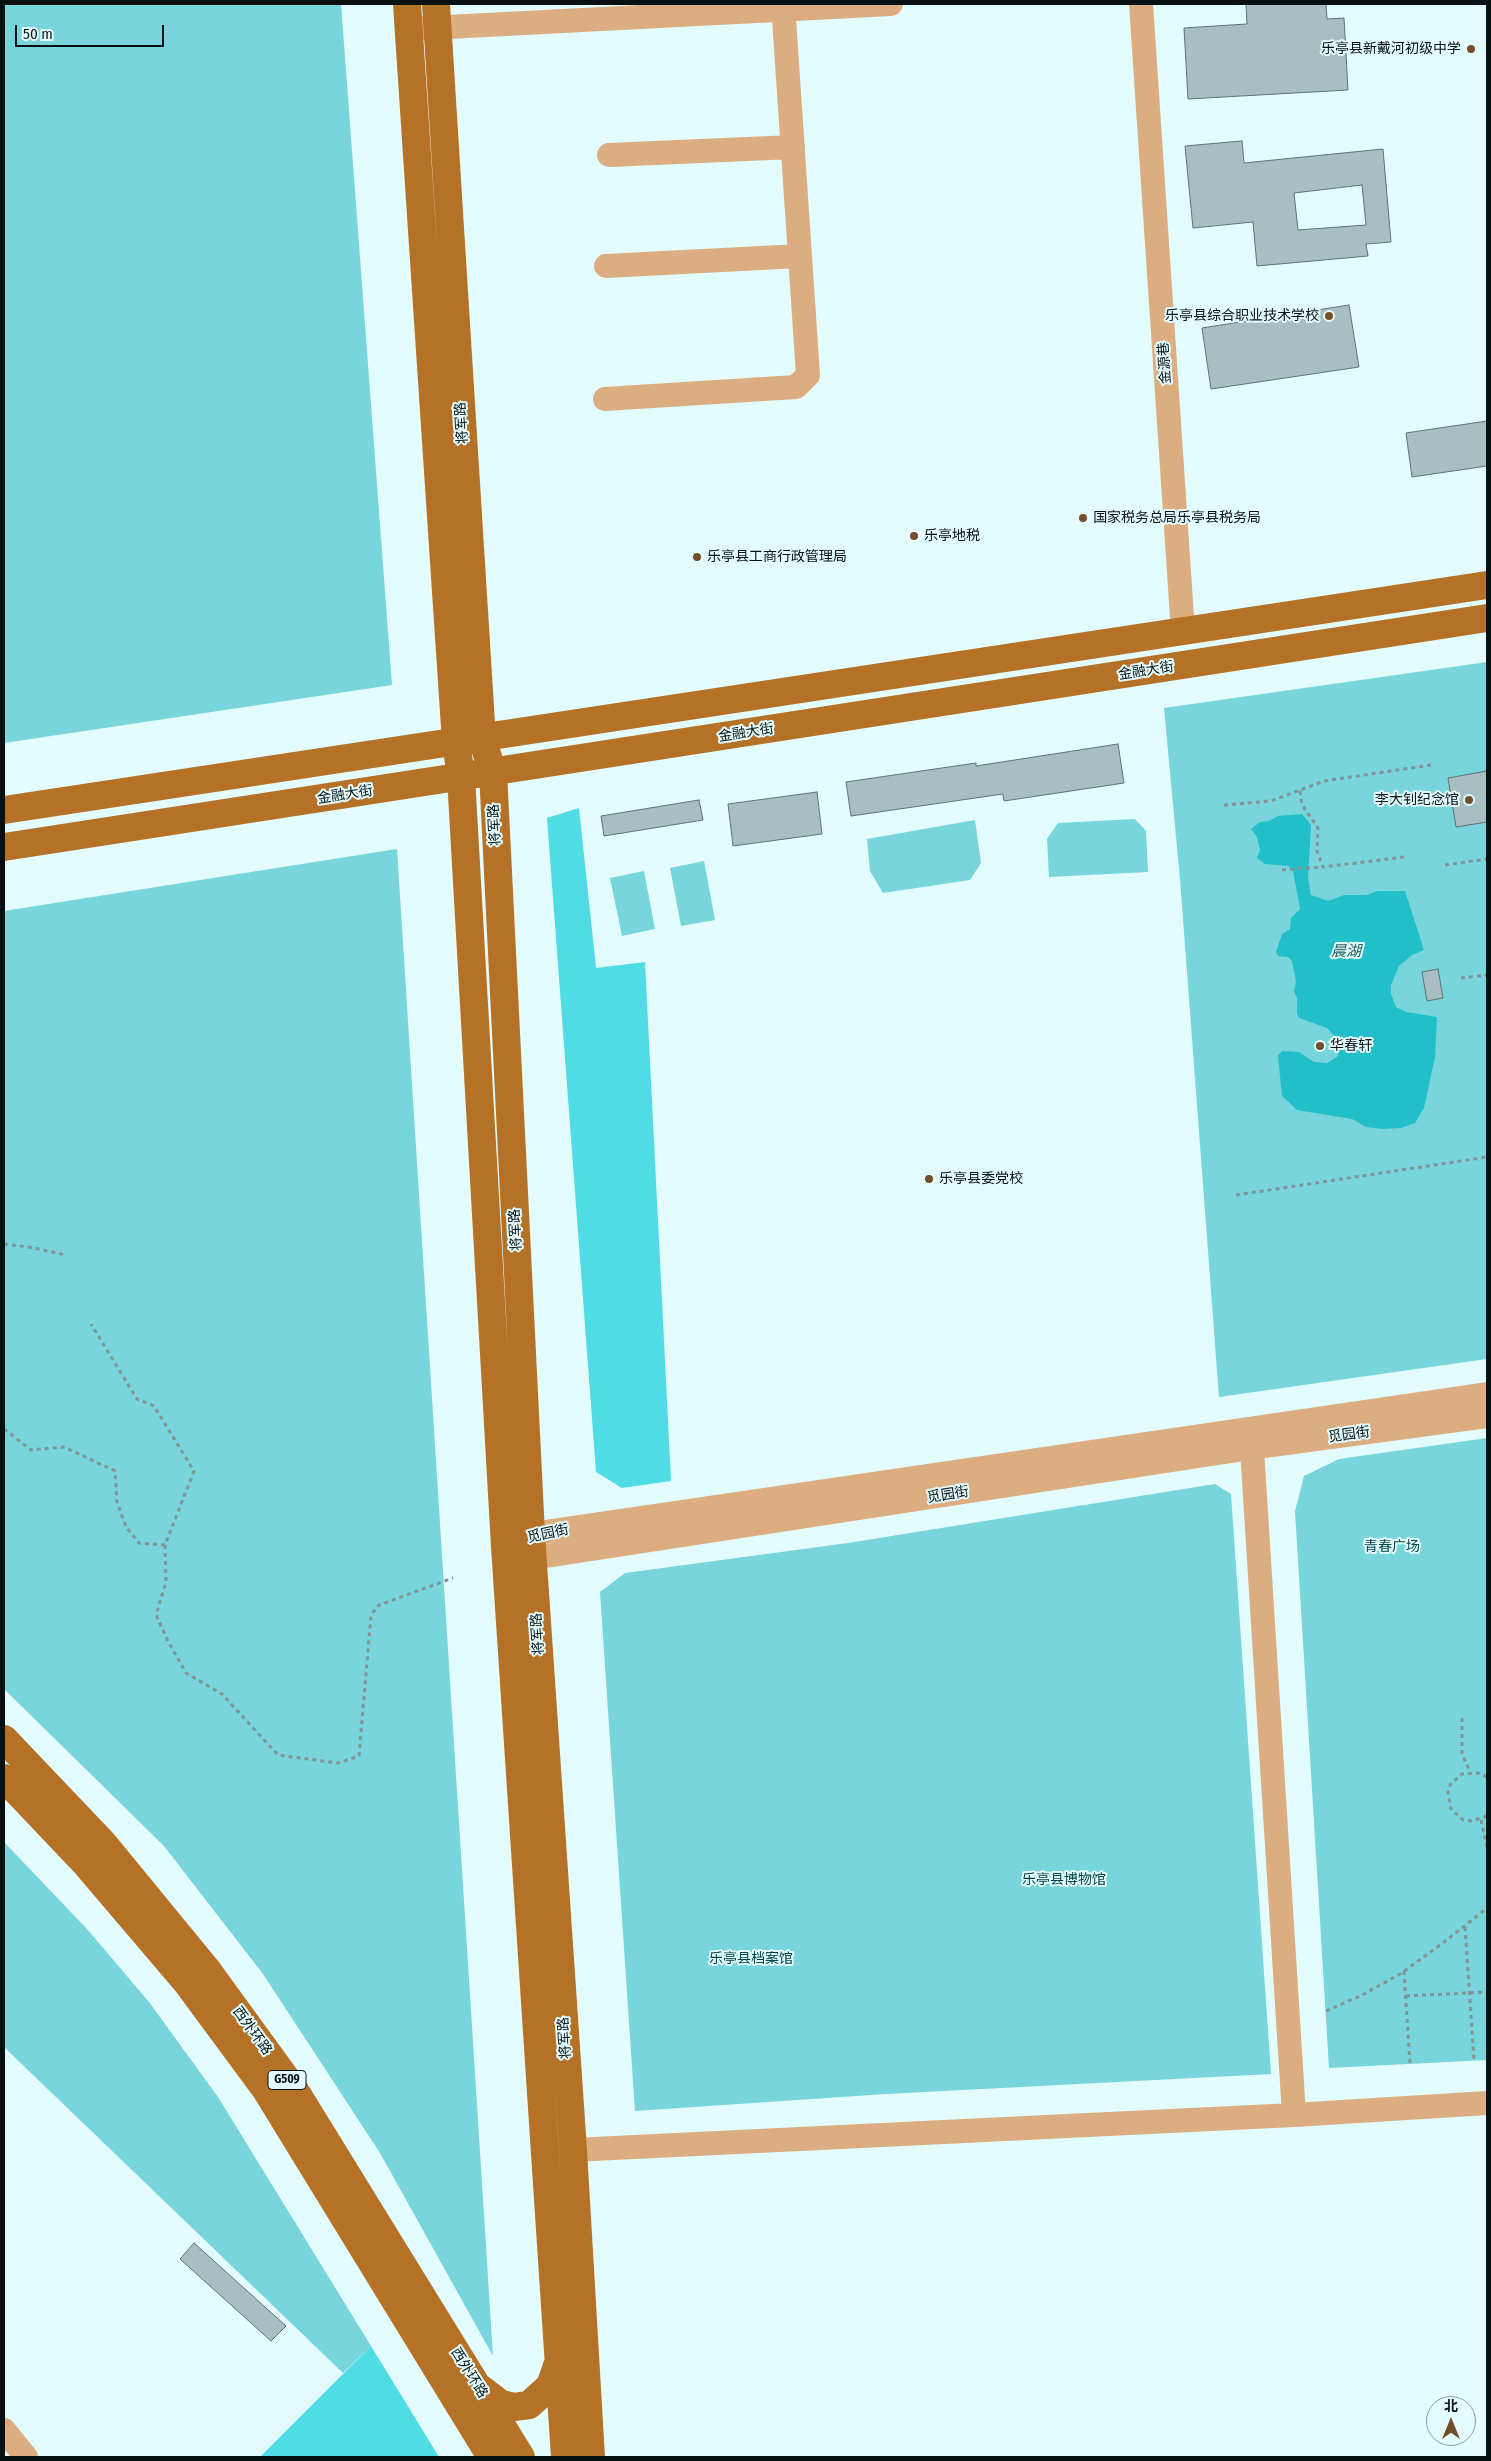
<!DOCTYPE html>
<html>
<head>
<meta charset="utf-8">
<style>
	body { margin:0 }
	#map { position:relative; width:1491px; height:2461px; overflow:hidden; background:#e3fcfd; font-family:"Fira Sans Condensed","Noto Sans SC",sans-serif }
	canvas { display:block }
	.frame { position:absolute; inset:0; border:5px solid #081111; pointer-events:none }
	.north { position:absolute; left:1426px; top:2396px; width:50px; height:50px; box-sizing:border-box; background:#e3fcfd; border:1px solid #8b9e9f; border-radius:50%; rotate:0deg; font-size:14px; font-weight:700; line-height:20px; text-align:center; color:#081111 }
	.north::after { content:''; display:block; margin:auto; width:18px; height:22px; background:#744e2a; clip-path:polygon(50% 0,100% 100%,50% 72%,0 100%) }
	.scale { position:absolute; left:15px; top:25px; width:149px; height:22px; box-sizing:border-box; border:2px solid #081111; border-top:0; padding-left:6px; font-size:15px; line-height:18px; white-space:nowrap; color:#081111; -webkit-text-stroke:4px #e3fcfd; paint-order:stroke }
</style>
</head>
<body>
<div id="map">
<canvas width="1491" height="2461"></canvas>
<div class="frame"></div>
<div class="north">北</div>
<div class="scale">50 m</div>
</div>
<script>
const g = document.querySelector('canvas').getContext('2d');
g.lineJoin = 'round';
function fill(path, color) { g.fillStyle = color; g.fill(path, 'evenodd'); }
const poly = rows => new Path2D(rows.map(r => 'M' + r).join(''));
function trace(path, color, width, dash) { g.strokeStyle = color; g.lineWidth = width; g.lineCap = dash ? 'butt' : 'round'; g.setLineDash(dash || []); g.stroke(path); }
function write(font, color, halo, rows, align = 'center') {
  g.font = font + ' "Fira Sans Condensed","Noto Sans SC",sans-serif'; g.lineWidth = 4; g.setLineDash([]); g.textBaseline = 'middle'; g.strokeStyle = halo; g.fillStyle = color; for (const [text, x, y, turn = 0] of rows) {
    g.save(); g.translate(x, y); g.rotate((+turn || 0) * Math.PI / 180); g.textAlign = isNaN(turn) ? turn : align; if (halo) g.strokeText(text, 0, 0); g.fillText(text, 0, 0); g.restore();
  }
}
fill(poly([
	[4,4,341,4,392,685,4,743],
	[1487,662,1487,1359,1219,1397,1180,879,1164,708],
	[1135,819,1146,831,1148,872,1049,877,1047,839,1058,823],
	[975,820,981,863,970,880,883,893,870,871,867,839],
	[397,849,493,2356,380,2153,263,1974,164,1846,4,1689,4,911],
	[704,861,715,920,681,926,670,868],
	[644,871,655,929,622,936,610,878],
	[1487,1438,1487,2060,1329,2068,1295,1511,1304,1476,1339,1459],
	[1215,1484,1231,1494,1271,2074,886,2094,635,2111,600,1592,625,1573,848,1543],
	[4,1842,87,1929,149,2002,218,2097,371,2346,343,2373,4,2047]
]), '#77d5db');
fill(poly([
	[579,808,596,968,645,962,671,1481,622,1488,596,1472,547,818],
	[371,2346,439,2457,260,2457]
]), '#4fdce5');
fill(poly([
	[1302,814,1311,825,1308,878,1311,895,1328,901,1344,895,1367,895,1377,891,1405,891,1424,950,1412,955,1399,966,1391,985,1391,994,1396,1007,1406,1012,1437,1017,1435,1057,1424,1108,1415,1123,1401,1128,1383,1129,1366,1127,1352,1119,1297,1110,1282,1096,1278,1056,1282,1051,1299,1052,1314,1062,1327,1063,1337,1057,1339,1051,1336,1038,1327,1028,1299,1018,1297,1013,1297,998,1294,991,1296,982,1292,961,1288,957,1278,956,1276,952,1282,934,1290,929,1291,918,1300,909,1293,871,1288,866,1265,864,1257,858,1260,850,1257,837,1251,829,1260,822,1269,821,1278,816]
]), '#23bfc9');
const building = poly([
	[1246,4,1326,4,1327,19,1344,18,1348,90,1188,99,1184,28,1247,24,1246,4],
	[1242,141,1244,163,1383,149,1391,242,1366,244,1368,256,1257,266,1253,222,1193,228,1185,146,1242,141],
	[1362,185,1366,225,1298,230,1294,193,1362,185],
	[1349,305,1359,367,1211,389,1202,328,1349,305],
	[1487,421,1487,466,1412,477,1406,433,1487,421],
	[1118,744,1124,783,1004,801,1003,794,851,816,846,782,976,763,976,766,1118,744],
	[1487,771,1487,822,1456,827,1448,778,1487,771],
	[817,792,822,834,733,846,728,804,817,792],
	[699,800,703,820,604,836,601,816,699,800],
	[1438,969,1443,998,1427,1001,1422,972,1438,969],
	[194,2243,286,2326,271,2341,180,2259,194,2243]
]);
fill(building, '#a7bfc0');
trace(building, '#5d7374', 1);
trace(poly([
	[1300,791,1302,805,1318,828,1317,851,1323,867,1405,857],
	[1224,805,1271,801,1324,781,1431,765],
	[1445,865,1487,859],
	[1282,870,1323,867],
	[1461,978,1487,975],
	[1236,1195,1487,1157],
	[4,1244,29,1247,66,1255],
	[4,1429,31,1450,64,1447,115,1471,117,1502,126,1527,139,1543,165,1545,194,1471,154,1406,137,1399,91,1324],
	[165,1545,166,1582,156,1615,168,1641,186,1673,222,1694,278,1755,338,1763,359,1756,371,1615,379,1605,453,1578],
	[1462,1718,1462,1754,1470,1772],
	[1487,1777,1479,1773,1462,1774,1450,1785,1448,1793,1451,1809,1463,1820,1472,1821,1487,1816],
	[1481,1820,1487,1847],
	[1465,1927,1474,2060],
	[1404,1971,1410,2064],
	[1406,1996,1487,1992],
	[1326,2011,1362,1995,1400,1974,1443,1943,1487,1908]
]), '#829394', 3, [4, 4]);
trace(poly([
	[1141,4,1183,632],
	[409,29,891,4],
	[609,155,793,147],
	[606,266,800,256],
	[605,399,796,387,808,375,783,4],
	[1251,1433,1294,2115],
	[513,1542,531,1534,1487,1394],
	[516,1551,533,1558,1251,1448,1487,1416],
	[555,2154,573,2150,1294,2115,1487,2103],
	[4,2430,26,2457]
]), '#dcad81', 24);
trace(poly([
	[407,4,456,742,461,777,505,1546,565,2457],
	[436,4,482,739,493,772,531,1534,573,2150,591,2457],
	[4,810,1487,585],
	[4,847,1487,618],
	[4,1739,103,1843,208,1971,296,2092,521,2457],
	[4,1778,84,1862,187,1983,266,2090,491,2457],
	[480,2388,501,2404,514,2407,529,2405,550,2386,558,2363]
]), '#b57126', 28);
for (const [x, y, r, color] of [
	[1471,49,5,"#744e2a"],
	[1329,316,5,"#744e2a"],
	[1083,518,5,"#744e2a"],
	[914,536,5,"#744e2a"],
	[697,557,5,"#744e2a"],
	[1469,800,5,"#744e2a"],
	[1320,1046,5,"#744e2a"],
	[929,1179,5,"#744e2a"]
]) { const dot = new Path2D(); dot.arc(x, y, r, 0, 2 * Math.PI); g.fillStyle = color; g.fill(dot); trace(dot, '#e3fcfd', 2); }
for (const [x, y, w] of [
	[287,2080,38]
]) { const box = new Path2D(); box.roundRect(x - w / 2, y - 9.5, w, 19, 4); g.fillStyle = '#e3fcfd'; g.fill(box); trace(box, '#081111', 1); }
write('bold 12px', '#081111', null, [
	["G509",287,2080]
]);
write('14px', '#081111', '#e3fcfd', [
	["乐亭县新戴河初级中学",1461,49,"right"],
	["乐亭县综合职业技术学校",1319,316,"right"],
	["国家税务总局乐亭县税务局",1093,518],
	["乐亭地税",924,536],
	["乐亭县工商行政管理局",707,557],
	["李大钊纪念馆",1459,800,"right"],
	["华春轩",1330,1046],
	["乐亭县委党校",939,1179]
], 'left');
write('14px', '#081111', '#e3fcfd', [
	["金源巷",1165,363,-94],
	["将军路",462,423,-94],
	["金融大街",1146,671,-9],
	["金融大街",746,733,-9],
	["金融大街",345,795,-9],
	["将军路",495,825,-93],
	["将军路",516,1230,-93],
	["觅园街",1349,1435,-8],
	["觅园街",948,1495,-9],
	["觅园街",548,1534,-12],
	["将军路",538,1634,-94],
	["西外环路",252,2031,54],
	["将军路",565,2038,-94],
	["西外环路",469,2373,58]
]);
write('14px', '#024549', '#e3fcfd', [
	["青春广场",1392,1547],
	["乐亭县博物馆",1064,1880],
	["乐亭县档案馆",751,1959]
]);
write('italic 15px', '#235d60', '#e3fcfd', [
	["晨湖",1346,952]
]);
</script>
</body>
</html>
